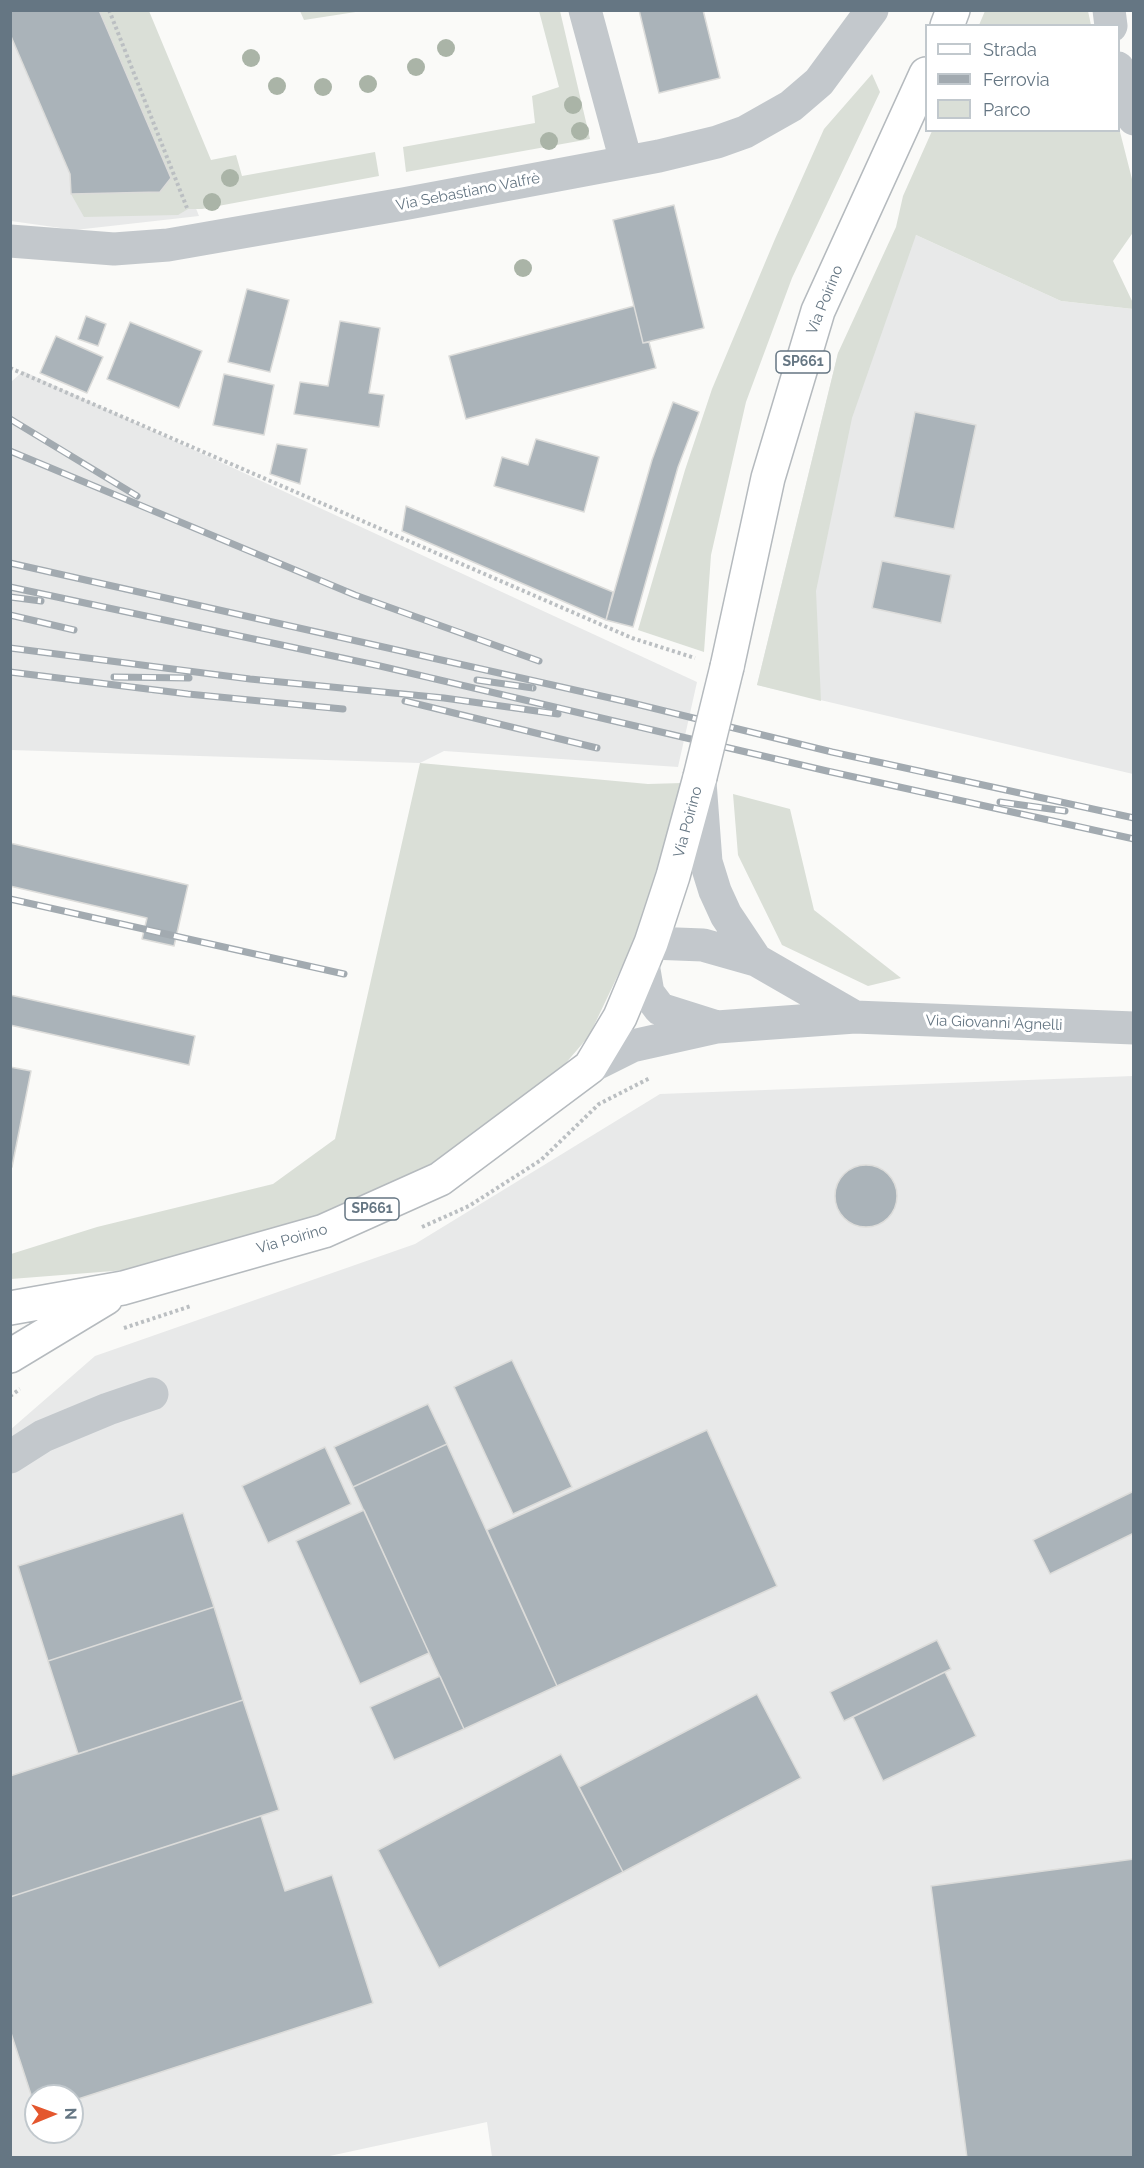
<!DOCTYPE html>
<html>
<head>
<meta charset="utf-8">
<style>
	body { margin:0 }
	#map { position:relative; width:1144px; height:2168px; overflow:hidden; background:#fafaf8; font-family:Raleway,sans-serif }
	canvas { display:block }
	.frame { position:absolute; inset:0; border:12px solid #657683; pointer-events:none }
	.legend { position:absolute; left:925px; top:24px; width:195px; height:108px; box-sizing:border-box; background:#fff; border:2px solid #c1c8cd; margin:0; padding:8px 10px; list-style:none; font-size:18px; color:#657683 }
	.legend li { display:flex; align-items:center; gap:12px; height:30px }
	.legend b { width:30px; border:2px solid #c1c8cd }
	.north { position:absolute; left:24px; top:2084px; width:60px; height:60px; box-sizing:border-box; background:#fff; border:2px solid #c1c8cd; border-radius:50%; rotate:89deg; font-size:16px; font-weight:700; line-height:24px; text-align:center; color:#657683 }
	.north::after { content:''; display:block; margin:auto; width:21px; height:27px; background:#e4572e; clip-path:polygon(50% 0,100% 100%,50% 72%,0 100%) }
</style>
</head>
<body>
<div id="map">
<canvas width="1144" height="2168"></canvas>
<div class="frame"></div>
<ul class="legend">
<li><b style="height:8px;background:#fff"></b>Strada</li>
<li><b style="height:8px;background:#a2aab0"></b>Ferrovia</li>
<li><b style="height:16px;background:#dadfd7"></b>Parco</li>
</ul>
<div class="north">N</div>
</div>
<script>
const g = document.querySelector('canvas').getContext('2d');
g.lineJoin = 'round';
function fill(path, color) { g.fillStyle = color; g.fill(path, 'evenodd'); }
const poly = rows => new Path2D(rows.map(r => 'M' + r).join(''));
function trace(path, color, width, dash) { g.strokeStyle = color; g.lineWidth = width; g.lineCap = dash ? 'butt' : 'round'; g.setLineDash(dash || []); g.stroke(path); }
function write(font, color, halo, rows, align = 'center') {
  g.font = font + ' Raleway,sans-serif'; g.lineWidth = 6; g.setLineDash([]); g.textBaseline = 'middle'; g.strokeStyle = halo; g.fillStyle = color; for (const [text, x, y, turn = 0] of rows) {
    g.save(); g.translate(x, y); g.rotate((+turn || 0) * Math.PI / 180); g.textAlign = isNaN(turn) ? turn : align; if (halo) g.strokeText(text, 0, 0); g.fillText(text, 0, 0); g.restore();
  }
}
fill(poly([
	[11,11,118,11,199,216,75,230,11,221],
	[916,235,1061,301,1133,309,1133,774,757,685,838,353],
	[23,371,697,682,678,767,444,751,420,763,11,750,10,383],
	[1133,1076,1133,2157,492,2157,487,2122,325,2157,11,2157,10,1430,95,1356,415,1244,660,1094],
	[36,2096,72,2096,72,2132,36,2132]
]), '#e8e9e9');
fill(poly([
	[99,11,149,11,211,160,236,155,242,176,375,152,379,176,202,209,188,209,178,215,84,217,71,194,160,192,171,178],
	[300,11,362,11,304,20],
	[539,11,560,11,590,139,406,172,403,147,535,123,532,96,559,87],
	[985,11,1088,11,1091,25,979,25],
	[872,74,880,92,792,278,746,402,711,555,704,652,638,630,685,470,712,389,775,239,824,129],
	[1119,128,1133,183,1134,231,1113,261,1133,303,1133,309,1061,301,916,235,852,418,816,591,821,701,757,685,838,353,896,227,903,196,932,131,1118,130],
	[420,763,648,784,682,783,647,914,589,1036,529,1106,441,1171,314,1224,126,1270,11,1279,11,1254,97,1227,273,1184,335,1139],
	[733,794,790,809,814,910,901,978,868,986,782,945,738,855]
]), '#dadfd7');
const building = poly([
	[10,10,99,10,171,178,160,192,71,194,70,174,10,34,10,10],
	[639,10,703,10,720,78,659,93,639,10],
	[674,205,704,328,643,343,613,220,674,205],
	[247,289,289,300,270,372,228,362,247,289],
	[634,306,643,343,649,342,656,368,466,419,449,356,634,306],
	[86,316,106,324,98,346,78,339,86,316],
	[340,321,380,328,369,393,384,395,379,427,294,414,300,382,328,386,340,321],
	[130,322,202,351,179,408,107,379,130,322],
	[56,336,103,357,87,393,40,373,56,336],
	[224,374,274,385,264,435,213,425,224,374],
	[673,402,699,412,678,467,633,627,606,620,652,460,673,402],
	[915,412,976,425,954,529,894,517,915,412],
	[536,439,599,457,584,512,494,486,502,457,528,465,536,439],
	[277,444,307,449,300,484,270,474,277,444],
	[406,506,613,592,606,620,402,531,406,506],
	[882,561,951,575,941,623,872,608,882,561],
	[10,843,188,885,174,946,142,939,147,918,10,886,10,843],
	[10,995,195,1036,189,1065,10,1025,10,995],
	[10,1067,31,1071,12,1167,10,1167,10,1067],
	'835 1196a31 31 0 1 1 62 0a31 31 0 1 1-62 0Z',
	[512,1360,572,1487,513,1514,454,1387,512,1360],
	[428,1404,447,1444,353,1487,334,1447,428,1404],
	[707,1430,777,1586,557,1686,487,1530,707,1430],
	[447,1444,557,1686,464,1729,353,1487,447,1444],
	[325,1447,351,1504,268,1543,242,1486,325,1447],
	[1134,1491,1134,1533,1050,1574,1033,1540,1134,1491],
	[364,1510,429,1653,360,1684,296,1541,364,1510],
	[183,1513,214,1607,48,1661,18,1566,183,1513],
	[214,1607,243,1700,78,1754,48,1661,214,1607],
	[937,1640,951,1669,844,1721,830,1692,937,1640],
	[945,1672,976,1736,883,1781,853,1717,945,1672],
	[440,1676,464,1729,394,1760,370,1707,440,1676],
	[757,1694,801,1778,623,1872,579,1787,757,1694],
	[243,1700,279,1810,10,1897,10,1776,243,1700],
	[561,1754,623,1872,439,1968,378,1850,561,1754],
	[261,1816,285,1891,332,1875,373,2003,72,2101,72,2096,36,2096,36,2110,10,2030,10,1897,261,1816],
	[1134,1859,1134,2158,967,2158,931,1886,1134,1859]
]);
fill(building, '#aab3b9');
trace(building, '#dcdcda', 1.5);
const major = poly([
	[947,26,953,10],
	[727,667,768,478,818,311,926,74],
	[10,1308,123,1288,324,1231,440,1179,590,1067,620,1017,651,943,673,876,700,777],
	[10,1356,106,1298]
]);
trace(major, '#b5babe', 36);
trace(poly([
	[109,10,187,208],
	[10,368,632,638,695,658],
	[422,1227,469,1206,541,1160,599,1104,650,1078],
	[124,1328,191,1306],
	[10,1396,20,1389]
]), '#bbbfc2', 4, [3, 3]);
trace(poly([
	[585,10,626,161],
	[1109,10,1111,26],
	[1118,68,1134,119],
	[10,241,114,249,168,245,403,204,659,156,717,142,745,132,791,106,819,82,872,10],
	[700,782,706,862,715,891,726,915,756,960],
	[651,943,703,945,756,960,855,1017],
	[643,964,648,993,660,1009,717,1027],
	[590,1067,632,1046,717,1027,855,1017,1134,1028],
	[10,1457,43,1436,108,1409,152,1394]
]), '#c3c8cc', 33);
trace(major, '#fff', 33);
const rail = poly([
	[10,419,137,496],
	[10,451,355,595,539,661],
	[10,563,628,702,832,752,1134,818],
	[10,587,380,666,827,771,1134,839],
	[10,597,41,601],
	[10,615,74,630],
	[10,648,250,679,444,698,558,714],
	[10,672,188,694,343,709],
	[114,677,189,678],
	[477,680,533,688],
	[405,701,597,748],
	[1000,802,1065,811],
	[10,899,344,974]
]);
trace(rail, '#a2aab0', 7);
trace(rail, '#fff', 4.5, [14]);
const majorBridge = poly([
	[700,777,727,667]
]);
trace(majorBridge, '#b5babe', 36, []);
trace(majorBridge, '#fff', 33);
g.fillStyle = '#aab4a7';
for (const [x, y] of [
	[446,48],
	[251,58],
	[416,67],
	[368,84],
	[277,86],
	[323,87],
	[573,105],
	[580,131],
	[549,141],
	[230,178],
	[212,202],
	[523,268]
]) { g.beginPath(); g.arc(x, y, 9, 0, 2 * Math.PI); g.fill(); }
for (const [x, y, w] of [
	[803,362,54],
	[372,1209,54]
]) { const box = new Path2D(); box.roundRect(x - w / 2, y - 11, w, 22, 4.5); g.fillStyle = '#fff'; g.fill(box); trace(box, '#657683', 1.5); }
write('bold 14px', '#657683', null, [
	["SP661",803,362],
	["SP661",372,1209]
]);
write('15px', '#657683', '#fff', [
	["Via Sebastiano Valfrè",468,192,-11],
	["Via Poirino",825,300,-68],
	["Via Poirino",688,822,-75],
	["Via Giovanni Agnelli",994,1023,2],
	["Via Poirino",292,1239,-16]
]);
</script>
</body>
</html>
